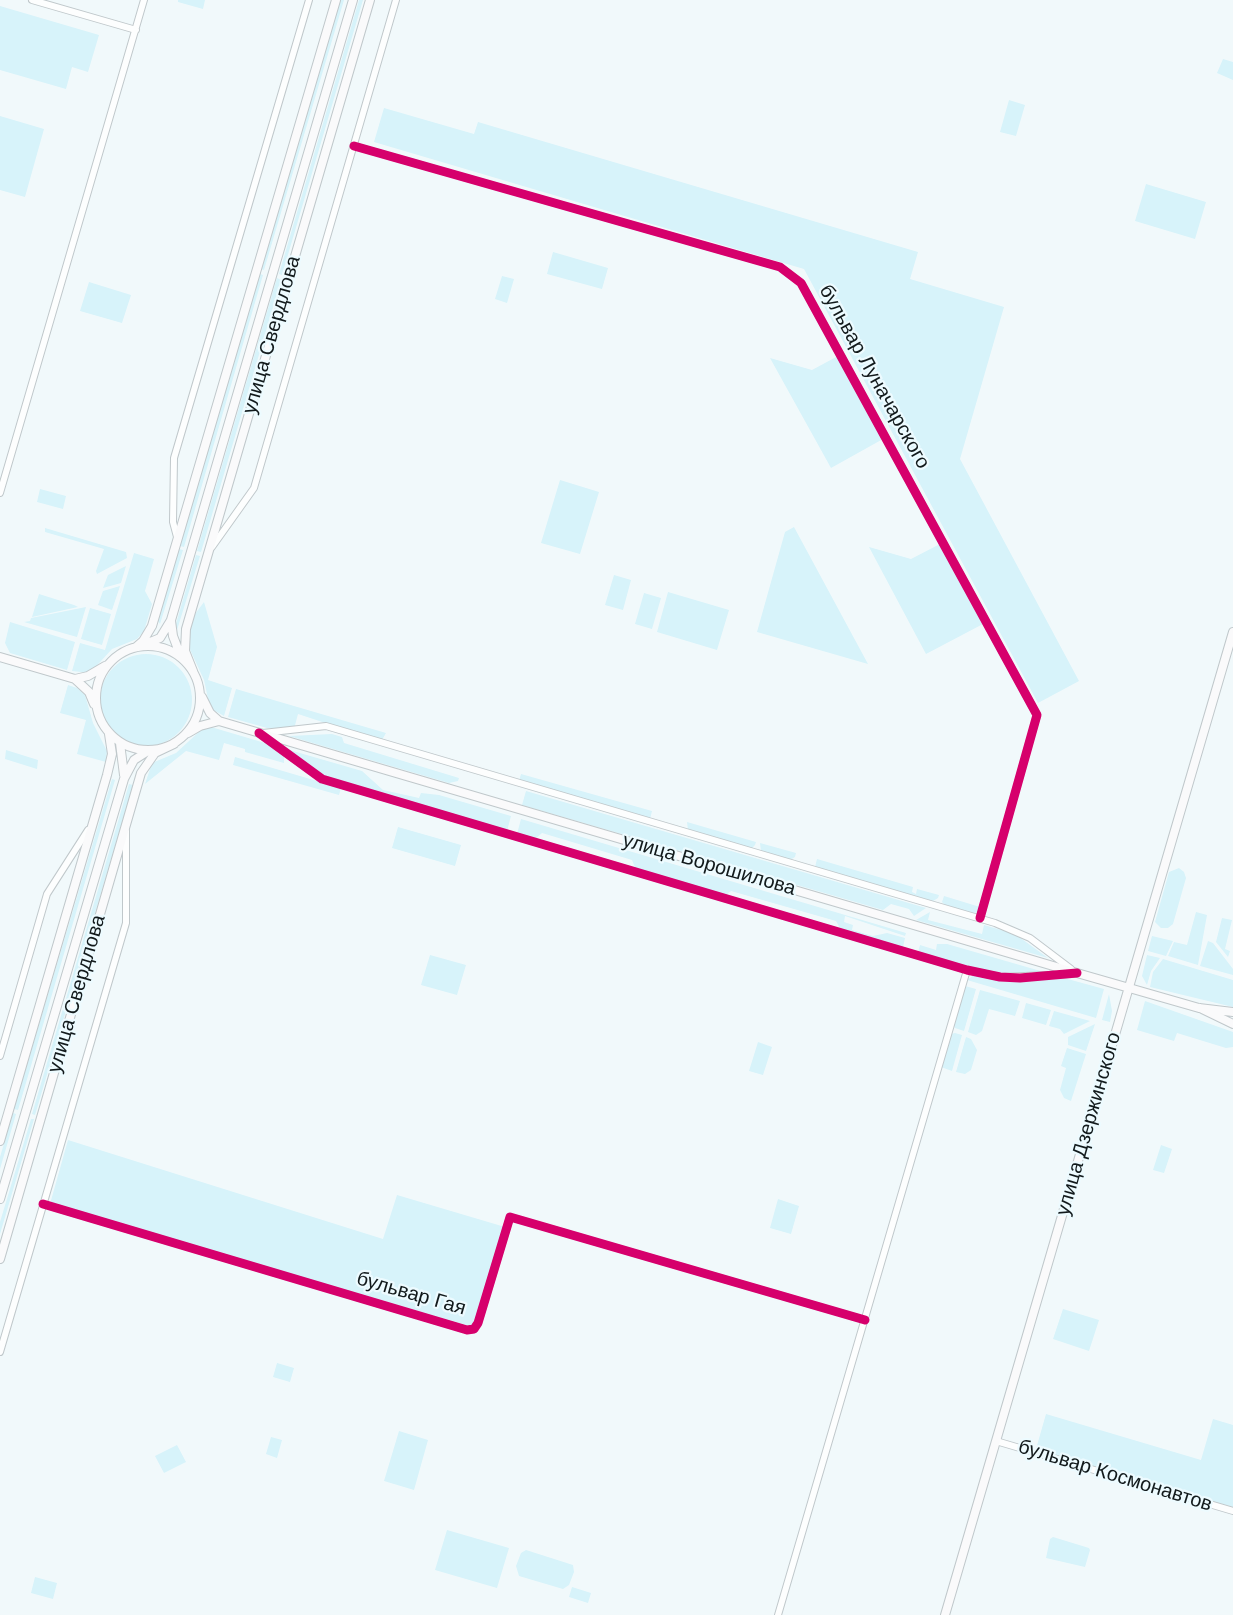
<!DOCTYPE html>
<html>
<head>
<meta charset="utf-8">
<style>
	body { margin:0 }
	canvas { display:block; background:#f1f9fb }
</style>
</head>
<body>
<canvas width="1233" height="1615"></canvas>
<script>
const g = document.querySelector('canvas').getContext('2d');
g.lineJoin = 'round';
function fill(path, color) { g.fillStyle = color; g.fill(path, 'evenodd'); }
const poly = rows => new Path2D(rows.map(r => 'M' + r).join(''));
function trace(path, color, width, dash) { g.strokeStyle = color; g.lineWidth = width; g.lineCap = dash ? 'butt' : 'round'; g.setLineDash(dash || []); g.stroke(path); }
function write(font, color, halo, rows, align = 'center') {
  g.font = font + ' Arial,sans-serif'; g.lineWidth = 4.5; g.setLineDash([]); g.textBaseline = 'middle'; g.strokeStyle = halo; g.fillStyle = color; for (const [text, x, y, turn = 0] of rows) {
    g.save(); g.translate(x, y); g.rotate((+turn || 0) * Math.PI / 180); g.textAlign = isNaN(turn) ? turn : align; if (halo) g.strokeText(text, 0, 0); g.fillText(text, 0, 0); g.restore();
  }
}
fill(poly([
	[178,0,205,0,203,9,178,2],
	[339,0,344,0,264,270,261,269],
	[359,0,363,0,282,275,279,274],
	[0,6,99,35,88,72,72,67,66,89,0,70],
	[1223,59,1233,62,1233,80,1217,73],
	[1009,100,1025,105,1016,136,1000,132],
	[384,108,474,134,478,122,918,252,910,279,1004,307,960,459,1079,681,1038,703,804,269,374,142],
	[0,116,44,129,25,197,0,190],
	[1146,184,1206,202,1195,239,1135,221],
	[553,252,608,268,602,289,547,274],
	[260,274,263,275,184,547,180,546],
	[502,276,514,279,507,303,495,299],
	[277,278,281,280,201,552,197,551],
	[89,282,131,295,122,323,80,311],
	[838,356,883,439,831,468,770,358,812,370],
	[560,480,599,492,580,554,541,543],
	[40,489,66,496,63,509,37,502],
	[794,527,868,664,757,632,785,532],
	[45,528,126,552,127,558,97,574,96,571,104,549,45,532],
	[940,544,983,624,926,654,869,547,911,559],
	[179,549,183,550,160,624,158,621],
	[134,553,154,559,145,591,152,604,144,631,137,639,112,649,90,673,72,671,80,643,105,650],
	[196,555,200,556,177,630,175,627],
	[126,566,121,583,103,588,108,575],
	[614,575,631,580,623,610,605,605],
	[120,586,112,610,98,605,103,591],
	[668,592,729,610,717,650,657,632],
	[644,593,661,598,652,629,635,624],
	[39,594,74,605,78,607,32,617],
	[204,602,217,647,208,680,232,688,224,716,210,708,204,680,187,643,192,618],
	[86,607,77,637,24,622,30,621,31,618],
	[90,608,111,614,102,645,81,639],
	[10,622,75,642,67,670,10,653,5,643],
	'100 700a46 46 0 1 1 92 0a46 46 0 1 1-92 0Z',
	[68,685,77,688,85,695,93,723,107,751,106,762,77,754,86,720,60,713],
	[236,689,386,733,382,740,377,740,298,714,294,729,267,728,228,717],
	[211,727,265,743,284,756,284,763,245,752,245,749,224,743,219,760,186,751,145,784,152,763,176,753,201,730],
	[332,734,342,737,344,743,459,778,458,781,449,783,289,736],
	[286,749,362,771,383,790,419,798,421,793,439,795,511,816,507,831,326,777],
	[6,750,38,760,37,769,5,759],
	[235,757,341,788,339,795,233,765],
	[521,774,652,811,650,819,519,781],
	[112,779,115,780,18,1110,14,1109],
	[129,784,133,785,35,1115,32,1114],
	[526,791,926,908,914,916,909,909,891,904,883,910,522,805],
	[521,819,906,933,905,936,845,916,844,922,853,925,852,930,873,936,887,933,905,938,903,947,841,930,836,921,731,891,726,895,636,870,632,860,542,833,534,840,517,834],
	[687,822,756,842,755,845,752,848,688,830],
	[398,827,461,845,455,866,392,848],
	[760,843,796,853,795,857,790,860,761,851],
	[817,859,913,887,912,892,916,894,917,889,939,895,938,898,933,901,815,867],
	[1179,868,1184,872,1186,878,1173,924,1168,928,1161,928,1155,922,1169,872],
	[944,896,980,907,978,911,974,914,946,906,942,902],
	[930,912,928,920,982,934,984,925,1015,934,1048,958,916,920],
	[1196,912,1207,915,1198,965,1168,956,1174,942,1187,945],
	[1222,918,1232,920,1225,949,1230,951,1228,957,1216,942],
	[1152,936,1173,941,1166,956,1148,951],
	[1208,941,1213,943,1233,969,1233,975,1200,966],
	[937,944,947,944,1044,972,994,973,918,952,920,945,936,950],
	[430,955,466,965,457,995,421,985],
	[1147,955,1160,958,1151,971,1147,985,1142,976],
	[1163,959,1233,980,1233,1007,1150,987,1153,972],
	[974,975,1008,982,1064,978,1104,989,1096,1018,967,980],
	[965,986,976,989,964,1031,955,1028,953,1024],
	[980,990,1020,1001,1015,1016,989,1009,982,1031,976,1035,968,1032],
	[1109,994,1112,1011,1110,1022,1102,1020],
	[1145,1001,1233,1032,1233,1047,1226,1048,1177,1033,1174,1041,1137,1030],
	[1026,1003,1051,1010,1046,1025,1022,1018],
	[1054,1011,1090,1021,1064,1034,1060,1029,1049,1026],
	[1095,1024,1086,1051,1068,1045,1068,1037],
	[955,1033,962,1035,952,1071,941,1067,951,1034],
	[966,1037,971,1039,977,1050,971,1070,965,1074,956,1072],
	[758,1042,772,1047,763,1075,749,1071],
	[1067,1048,1086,1054,1071,1101,1064,1098,1060,1090,1066,1068,1061,1066],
	[13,1113,16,1114,0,1169,0,1157],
	[31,1119,34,1119,0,1234,0,1222],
	[68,1140,383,1239,397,1195,505,1227,473,1327,50,1204],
	[1161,1145,1172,1149,1164,1173,1153,1170],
	[778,1199,799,1206,791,1234,770,1228],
	[1063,1309,1099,1320,1089,1351,1053,1339],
	[277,1363,294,1368,290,1382,273,1377],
	[1046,1414,1201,1460,1213,1419,1233,1425,1233,1507,1036,1449],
	[399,1431,428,1440,414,1490,384,1481],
	[271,1437,282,1440,277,1458,266,1454],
	[177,1445,186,1462,164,1473,155,1456],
	[447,1530,509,1548,497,1588,435,1570],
	[1053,1537,1089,1548,1090,1550,1085,1567,1046,1558,1050,1539],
	[526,1550,573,1565,574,1572,569,1585,563,1589,519,1576,516,1566,521,1553],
	[35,1577,57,1583,53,1599,31,1593],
	[572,1587,591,1593,588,1603,569,1597]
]), '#d7f3fa');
const minor = poly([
	[32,0,136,30],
	[354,146,780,267,801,283,1037,715,980,918],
	[0,493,144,0],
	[177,537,173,522,174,458,309,0],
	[212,547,254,488,396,0],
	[263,733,326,726,995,923,1030,938,1071,969],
	[262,736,322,779,967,970,1000,977,1073,974],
	[0,1056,47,894,88,830],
	[43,1204,467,1330,474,1329,478,1323,510,1217,865,1320],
	[0,1352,126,923,126,831],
	[996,1441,1233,1511],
	[778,1615,967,970]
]);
const secondary = poly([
	[171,621,173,636,181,657],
	[143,645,160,638,171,620,353,0],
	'96 698a52 52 0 1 1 104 0a52 52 0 1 1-104 0Z',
	[136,647,143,641,152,626,336,0],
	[0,657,75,679,89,692,94,704],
	[193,671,185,651,186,629,370,0],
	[75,679,88,676,105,666],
	[202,697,210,713,219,721],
	[188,733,200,726,219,721,1077,973,1199,1008,1233,1012],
	[120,743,124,775],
	[1200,1008,1233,1024],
	[0,1141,107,775,112,754,109,734],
	[0,1199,124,779,134,760,148,751],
	[0,1259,141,773,155,753,174,744],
	[945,1615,1233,632]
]);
trace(minor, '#c0c8cb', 8);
trace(secondary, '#c0c8cb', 10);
trace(minor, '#fdfefe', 6);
trace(secondary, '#fafafb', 8);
trace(poly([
	[354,146,780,267,801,283,1037,715,980,918],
	[259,733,322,779,967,970,1000,977,1020,978,1077,973],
	[43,1204,467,1330,474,1329,478,1323,510,1217,865,1320]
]), '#d6006c', 9);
write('20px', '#121a1c', '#edfbff', [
	["улица Свердлова",272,335,-74],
	["бульвар Луначарского",874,377,61],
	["улица Ворошилова",709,865,16],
	["улица Свердлова",77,994,-74],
	["улица Дзержинского",1089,1124,-74],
	["бульвар Гая",411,1294,16],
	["бульвар Космонавтов",1115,1476,17]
]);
</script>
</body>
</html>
